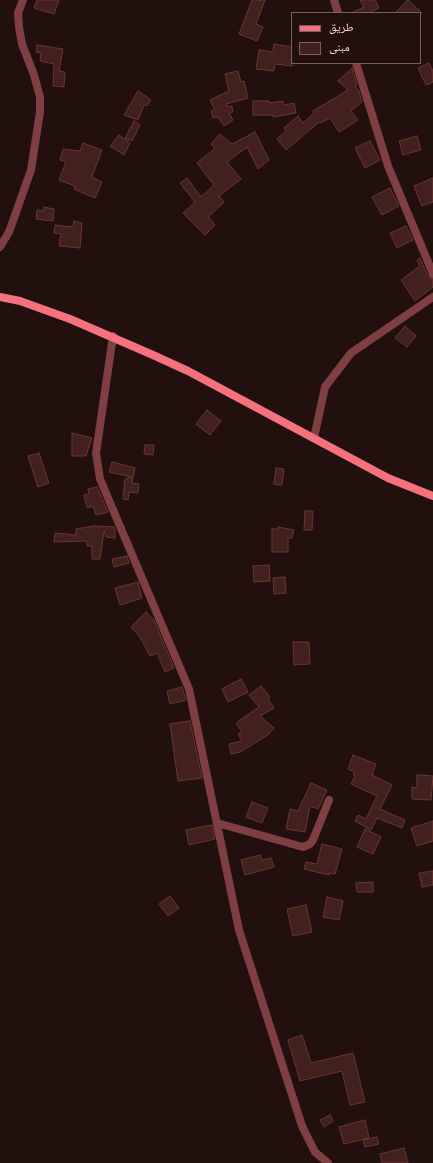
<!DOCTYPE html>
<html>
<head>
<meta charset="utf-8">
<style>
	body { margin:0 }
	#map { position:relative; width:433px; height:1163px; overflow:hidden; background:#22100f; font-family:"Fira Sans","Noto Naskh Arabic",sans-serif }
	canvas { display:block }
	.legend { position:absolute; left:291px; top:12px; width:130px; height:52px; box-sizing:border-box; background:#22100f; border:1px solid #795e5d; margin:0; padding:5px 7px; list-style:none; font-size:12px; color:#fcd3d3 }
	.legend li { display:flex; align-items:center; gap:8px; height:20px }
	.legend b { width:20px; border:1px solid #795e5d }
</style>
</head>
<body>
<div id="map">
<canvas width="433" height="1163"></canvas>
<ul class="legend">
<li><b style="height:5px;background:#f5717d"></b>طريق</li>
<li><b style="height:11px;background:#41201d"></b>مبنى</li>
</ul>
</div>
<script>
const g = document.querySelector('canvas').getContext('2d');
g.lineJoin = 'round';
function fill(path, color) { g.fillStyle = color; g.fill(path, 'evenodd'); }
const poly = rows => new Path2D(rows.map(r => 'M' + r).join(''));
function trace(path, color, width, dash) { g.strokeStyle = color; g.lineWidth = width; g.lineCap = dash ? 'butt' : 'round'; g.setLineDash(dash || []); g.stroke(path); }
const building = poly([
	[37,0,59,0,54,14,34,8,37,0],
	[252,0,265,0,256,24,263,27,257,41,239,34,252,0],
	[360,0,375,0,379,8,369,13,351,13,364,7,360,0],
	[408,0,422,13,395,13,408,0],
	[274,44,292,47,292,66,275,64,274,71,256,69,259,50,273,52,274,44],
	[37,45,63,49,59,71,65,72,64,87,53,86,54,64,40,61,41,53,36,52,37,45],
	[429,63,433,71,433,82,426,85,418,68,429,63],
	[352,68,357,84,355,86,359,91,362,102,351,111,358,120,339,132,330,118,320,123,319,122,286,150,277,139,286,131,284,128,298,116,303,123,314,113,313,111,348,90,338,81,352,68],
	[238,71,241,82,244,81,248,98,226,104,228,107,232,106,233,112,229,113,233,120,224,126,218,117,213,118,211,111,215,110,210,100,229,91,225,74,238,71],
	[138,91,151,100,147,106,144,105,138,120,124,115,138,91],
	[253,101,269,101,269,103,283,101,284,105,294,103,296,113,273,117,273,115,253,115,253,101],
	[134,121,140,125,132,141,125,138,134,121],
	[255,132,269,160,258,169,247,147,227,162,241,179,219,196,224,202,208,217,215,225,205,235,183,213,195,202,180,183,187,178,201,197,214,185,197,163,215,148,211,144,220,134,232,144,255,132],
	[119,135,130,143,124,155,110,146,119,135],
	[417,136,421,150,403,155,399,141,417,136],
	[370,141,380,160,365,168,355,148,370,141],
	[83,143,102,150,92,177,102,182,95,198,74,189,75,186,59,180,66,162,60,160,63,149,80,151,83,143],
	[433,178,433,202,422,206,414,186,433,178],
	[390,188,399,206,382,215,372,197,390,188],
	[44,207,54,209,53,221,36,219,37,210,44,211,44,207],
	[74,221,82,223,80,248,59,246,61,234,54,233,55,225,73,227,74,221],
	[406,226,413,240,397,248,390,233,406,226],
	[420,258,428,276,433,279,433,287,415,301,401,280,420,266,417,260,420,258],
	[405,326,416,336,407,347,395,338,405,326],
	[207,410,221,421,210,435,196,424,207,410],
	[72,433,92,438,86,456,72,456,72,433],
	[145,445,154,445,153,455,144,454,145,445],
	[39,453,49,483,38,487,28,456,39,453],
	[112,462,135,468,132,483,139,484,138,493,129,492,128,500,123,499,125,479,132,477,109,472,112,462],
	[276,468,284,469,282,485,274,484,276,468],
	[97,487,108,512,96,515,93,506,87,508,84,495,89,494,88,489,97,487],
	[305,511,313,511,312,530,304,530,305,511],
	[94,526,114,527,115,529,115,538,106,537,104,531,100,559,92,559,92,546,87,546,87,541,54,542,55,533,76,535,76,529,94,526],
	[278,527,294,530,292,538,288,538,288,552,272,552,272,528,278,530,278,527],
	[127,556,129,563,114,567,112,559,127,556],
	[269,565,270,581,254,582,253,566,269,565],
	[285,577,286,593,274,594,273,578,285,577],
	[138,582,142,598,120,605,115,588,138,582],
	[146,612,154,620,174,668,165,672,157,653,150,656,140,637,131,627,146,612],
	[293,642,309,642,310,664,294,665,293,642],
	[241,679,248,692,228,702,222,689,241,679],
	[261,686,270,697,268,699,274,708,260,716,274,728,268,735,240,752,231,754,229,744,242,741,238,734,242,732,236,723,259,707,249,695,261,686],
	[182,687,186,700,170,704,167,691,182,687],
	[190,721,202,778,178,781,170,724,190,721],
	[353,755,376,764,372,775,392,785,380,809,405,820,402,828,377,818,371,830,355,821,358,815,366,819,377,796,351,784,355,776,353,774,355,772,348,769,353,755],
	[417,775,433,776,431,800,412,799,412,787,417,788,417,775],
	[311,783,327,790,318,809,310,806,305,832,286,829,290,809,298,811,311,783],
	[252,802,268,808,262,823,246,817,252,802],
	[433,821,433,841,417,846,411,828,433,821],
	[212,825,215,839,189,845,186,830,212,825],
	[365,829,381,837,373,854,357,847,365,829],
	[322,844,342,849,335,874,329,873,329,875,304,869,306,862,317,864,322,844],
	[260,855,262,860,271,858,274,867,245,875,241,860,260,855],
	[433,871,433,885,422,887,419,873,433,871],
	[373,882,373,892,357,892,356,883,373,882],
	[170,896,179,908,168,916,159,904,170,896],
	[327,897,343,901,339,920,323,917,327,897],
	[306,905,312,932,293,936,287,909,306,905],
	[302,1035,311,1063,353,1053,365,1102,350,1105,342,1071,300,1081,288,1040,302,1035],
	[330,1115,333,1121,324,1127,320,1120,330,1115],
	[365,1120,369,1138,344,1144,339,1127,365,1120],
	[377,1137,379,1144,365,1147,363,1140,377,1137],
	[404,1148,408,1163,382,1163,380,1154,404,1148]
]);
fill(building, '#41201d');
trace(building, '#6c3530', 1);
trace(poly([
	[334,0,338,13],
	[356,63,388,166,433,274],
	[0,247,9,232,31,170,40,112,40,97,34,75,22,44,19,27,18,13,23,0],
	[113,336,96,453,100,479,189,689,239,930,302,1126,315,1152,328,1163],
	[314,438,325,387,351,353,433,297],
	[217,823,303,847,310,844,313,840,329,800]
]), '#7e3e42', 8);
trace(poly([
	[0,297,20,301,70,319,153,355,188,371,388,478,433,496]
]), '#f5717d', 8);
</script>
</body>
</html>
